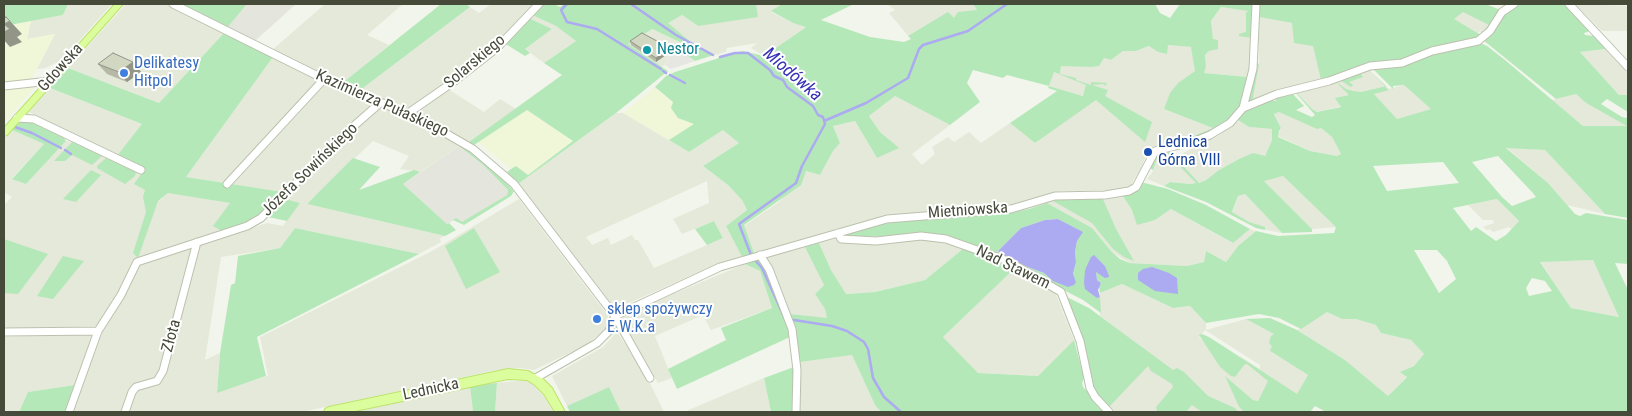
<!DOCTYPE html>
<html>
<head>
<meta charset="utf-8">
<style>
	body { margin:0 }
	#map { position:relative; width:1632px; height:416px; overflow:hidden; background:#f2f5eb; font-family:"Roboto Condensed",sans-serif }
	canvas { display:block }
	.frame { position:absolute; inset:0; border:5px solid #464a39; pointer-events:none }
</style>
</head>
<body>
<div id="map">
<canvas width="1632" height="416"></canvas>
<div class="frame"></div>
</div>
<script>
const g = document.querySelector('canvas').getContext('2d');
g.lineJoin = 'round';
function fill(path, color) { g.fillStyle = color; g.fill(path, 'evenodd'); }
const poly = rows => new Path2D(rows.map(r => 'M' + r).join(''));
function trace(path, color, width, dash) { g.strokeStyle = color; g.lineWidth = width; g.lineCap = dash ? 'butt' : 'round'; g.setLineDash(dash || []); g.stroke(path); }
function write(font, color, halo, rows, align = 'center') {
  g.font = font + ' "Roboto Condensed",sans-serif'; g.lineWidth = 4; g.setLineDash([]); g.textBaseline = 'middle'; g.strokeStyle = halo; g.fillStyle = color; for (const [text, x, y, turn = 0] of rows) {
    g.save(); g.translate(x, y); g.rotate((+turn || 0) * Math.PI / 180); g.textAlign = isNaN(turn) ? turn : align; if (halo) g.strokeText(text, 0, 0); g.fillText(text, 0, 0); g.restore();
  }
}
fill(poly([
	[68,4,112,4,62,60,45,68,37,69,55,34,27,39,31,20,63,15],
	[126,4,167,4,224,33,159,103,68,68],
	[325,4,403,4,367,35,389,45,341,84,271,51],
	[491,4,536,4,481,58,413,108,399,108,359,91,470,7,479,13],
	[725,4,782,4,771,12,793,23,807,26,764,56,751,48,757,43,727,48,726,52,714,55,692,43,667,23,682,15,698,26],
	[887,4,973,4,977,10,948,27,911,39,889,13,895,10],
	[1575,4,1628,6,1628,31,1602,31],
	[1221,7,1252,11,1252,52,1248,77,1203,73,1206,66,1205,55,1209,51,1213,40,1211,21],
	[1463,11,1490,25,1484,31,1481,30,1478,33,1453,19],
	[532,15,556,26,576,41,544,63,525,49,552,29,529,18],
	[1259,17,1292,23,1313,45,1322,82,1250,105,1257,63,1259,64],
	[651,29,686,45,666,59,670,61,662,67,627,44],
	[1167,45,1192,47,1195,71,1178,83,1164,109,1214,128,1187,139,1155,148,1150,146,1141,168,1131,185,1118,190,1060,191,1009,207,896,214,754,253,744,226,779,202,806,171,820,175,833,151,840,143,833,126,855,121,877,158,898,148,880,132,869,116,895,96,950,125,912,154,922,165,935,154,932,147,948,137,954,142,969,132,981,143,1010,123,1035,143,1091,98,1049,86,1054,72,1060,74,1061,65,1092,67,1099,66,1104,58,1111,60,1123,51,1136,51,1150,46,1158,52,1166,54],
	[1605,49,1628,73,1628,95,1619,95,1580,52],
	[273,57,374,106,283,192,186,177],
	[1368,69,1386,86,1336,98,1342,106,1317,112,1312,109,1297,93],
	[1404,85,1432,109,1397,119,1373,93],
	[50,88,142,124,144,170,151,192,159,201,169,192,230,203,222,231,138,258,119,296,99,326,4,329,4,205,12,197,4,192,4,139,12,130,44,144,12,178,26,184,66,141,72,142,55,161,81,146,112,161,117,156,29,112],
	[448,89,484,112,500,99,516,109,469,142,416,112],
	[1576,94,1586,103,1628,126,1583,126,1552,100],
	[380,106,419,122,459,146,420,172,400,169,409,156,373,141,307,204,445,236,440,238,441,242,419,254,295,228,280,248,221,257,205,360,220,353,217,392,268,376,260,337,432,251,519,199,608,316,607,327,588,344,534,370,521,368,496,370,302,412,127,412,133,394,140,389,161,381,199,246,267,223,283,226,299,203,285,199,335,147],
	[1279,112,1321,128,1332,137,1341,154,1337,156,1310,151,1278,136,1281,128,1274,113],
	[616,113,623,113,689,152,723,130,730,134,739,143,703,166,728,185,742,200,747,210,726,226,742,257,716,264,627,304,614,307,518,184],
	[707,181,709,203,673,219,682,234,714,221,723,238,707,245,654,268,638,240,635,240,632,235,611,245,608,238,592,245,586,237],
	[1239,121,1249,127,1272,129,1272,140,1265,156,1239,159,1219,170,1206,180,1199,183,1190,184,1170,182,1164,186,1147,179,1152,173,1157,159,1167,153,1173,158,1218,136],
	[1506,147,1545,150,1605,214,1567,205,1548,183],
	[1283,176,1337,227,1312,229,1263,180],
	[1245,194,1282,233,1256,228,1232,214,1238,196],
	[1102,197,1103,200,1123,197,1132,210,1155,220,1171,209,1232,243,1250,229,1256,231,1238,246,1226,262,1206,251,1204,262,1187,266,1129,263,1112,252,1092,228,1047,203,1051,200],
	[1497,199,1519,221,1512,229,1509,227,1493,232,1490,229,1487,230,1483,227,1494,223,1493,220,1483,220,1468,205],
	[835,239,846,243,894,243,928,239,964,248,925,280,875,292,846,294,831,270,819,243],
	[193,246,158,376,131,387,123,412,72,412,103,331,124,297,140,265],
	[805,247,824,285,815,294,825,309,828,319,790,314,766,257],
	[1593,260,1620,317,1571,308,1540,261],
	[745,264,760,271,772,308,711,330,703,315,655,336,672,378,658,383,621,319,644,306],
	[1016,267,1055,292,1074,340,1038,376,978,373,943,337],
	[1122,284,1173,308,1190,306,1206,323,1206,330,1246,319,1280,337,1271,352,1308,375,1297,395,1269,381,1258,401,1253,400,1226,377,1239,407,1244,412,1111,412,1098,397,1139,345,1100,316,1100,293],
	[1205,330,1260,365,1260,369,1241,357,1220,367,1212,352,1199,337],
	[1327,312,1342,319,1356,319,1376,325,1381,333,1411,340,1424,354,1414,366,1401,372,1407,376,1388,396,1345,360,1297,330],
	[617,332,647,377,664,412,621,412,609,387,567,406,552,376,603,347],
	[94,333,75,385,28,392,19,412,4,412,4,337],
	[852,355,875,405,881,412,799,412,800,362],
	[764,378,771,412,684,412],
	[529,380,544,396,553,412,495,412,497,383],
	[470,386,473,412,354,412]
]), '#e4e9d9');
fill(poly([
	[31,20,27,39,55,34,31,80,4,83,4,26],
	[32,87,33,90,4,122,4,89],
	[655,87,695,124,669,140,623,113],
	[527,110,573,141,528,175,516,166,511,169,478,142]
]), '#f0f6d8');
fill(poly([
	[247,4,296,4,256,40,227,28],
	[459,146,482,164,508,190,507,195,462,223,456,219,447,224,403,184]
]), '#e4e5dc');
fill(poly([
	[4,4,68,4,63,15,4,26],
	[180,4,247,4,227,28],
	[441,4,466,4,470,7,359,91,341,84],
	[542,4,554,4,560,7,564,4,756,4,758,17,698,26,682,15,668,23,692,43,714,55,695,61,679,50,686,45,652,29,628,44,668,71,616,113,518,184,507,172,511,169,516,166,528,175,573,141,527,110,474,145,469,142,562,75,544,63,576,41,556,26,532,15],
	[782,4,854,4,821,20,870,37,904,42,911,39,908,36,948,12,954,18,958,12,977,10,973,4,1155,4,1160,13,1170,18,1180,4,1254,4,1252,38,1239,36,1239,34,1246,32,1246,13,1248,11,1221,7,1211,21,1213,39,1218,40,1218,49,1209,51,1205,55,1206,66,1204,73,1248,77,1241,107,1270,100,1274,101,1277,100,1274,97,1291,92,1304,106,1296,110,1312,117,1315,115,1296,93,1296,91,1298,91,1297,93,1312,109,1317,112,1341,107,1335,98,1349,95,1336,82,1346,89,1353,91,1361,92,1386,86,1368,69,1360,73,1363,77,1349,82,1353,85,1351,87,1340,80,1368,69,1389,90,1374,94,1397,119,1431,109,1404,85,1393,86,1393,89,1373,69,1478,42,1487,46,1505,60,1583,126,1627,126,1586,103,1576,94,1556,99,1483,40,1500,18,1517,4,1566,4,1589,29,1590,31,1584,33,1585,35,1594,36,1610,53,1605,49,1580,52,1619,95,1628,95,1628,112,1607,99,1601,104,1622,117,1626,118,1628,117,1628,218,1605,214,1545,150,1506,148,1548,183,1575,214,1580,216,1586,213,1628,220,1628,264,1615,263,1628,290,1628,412,1326,412,1315,406,1310,412,1244,412,1239,407,1225,376,1253,400,1258,401,1268,381,1247,364,1244,365,1235,377,1231,376,1220,367,1199,335,1202,334,1209,337,1297,394,1308,375,1270,351,1272,346,1269,343,1271,336,1274,334,1246,319,1270,318,1297,330,1345,360,1388,396,1407,377,1400,372,1414,366,1424,354,1411,340,1381,333,1376,325,1356,319,1342,319,1327,312,1301,329,1279,318,1259,314,1206,323,1190,306,1173,308,1122,284,1100,293,1099,287,1101,283,1097,280,1096,272,1105,266,1094,256,1085,270,1086,279,1097,298,1100,297,1101,313,1083,300,1002,258,964,241,938,235,844,237,844,235,878,225,913,219,1004,214,1029,209,1047,203,1092,228,1112,252,1120,259,1129,263,1187,266,1204,262,1206,251,1226,262,1238,246,1256,231,1278,236,1334,233,1336,227,1283,176,1264,181,1312,229,1312,232,1282,233,1245,194,1238,196,1232,212,1249,222,1265,227,1265,230,1256,228,1206,202,1164,186,1170,182,1190,184,1196,183,1167,153,1157,159,1153,170,1148,167,1157,153,1169,151,1199,183,1206,180,1219,170,1239,159,1253,153,1265,156,1272,140,1272,129,1249,127,1233,117,1207,135,1155,148,1187,139,1213,128,1164,109,1170,93,1178,83,1195,71,1191,47,1168,45,1167,54,1158,52,1149,46,1136,51,1123,51,1111,60,1104,58,1099,66,1092,67,1061,66,1060,74,1076,78,1076,80,1091,85,1091,82,1107,83,1105,86,1104,84,1092,85,1108,90,1105,96,1152,122,1145,142,1096,100,1035,143,1010,123,1057,91,1048,88,1049,86,1007,75,1003,78,973,70,967,83,980,102,950,125,895,96,869,116,880,132,899,148,877,158,855,121,833,126,840,143,833,151,820,175,806,171,801,185,744,225,754,253,742,257,726,226,747,210,742,200,728,185,703,166,739,143,723,130,689,152,669,140,694,124,678,118,671,108,673,102,655,87,666,76,675,72,716,59,726,54,743,51,764,56,806,27,793,23,771,11],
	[1054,72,1086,85,1083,96,1049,86],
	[1279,112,1317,129,1321,128,1332,137,1341,154,1337,156,1310,151,1278,137,1279,131,1281,128,1274,114],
	[1498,156,1532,192,1536,197,1512,206,1502,197,1472,162],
	[1443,162,1459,183,1387,191,1373,166],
	[1497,199,1519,221,1506,235,1496,241,1476,227,1471,231,1453,208],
	[1058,219,1082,232,1077,241,1075,252,1076,262,1073,275,1076,282,1053,281,1044,273,1014,262,998,251,1021,228,1045,220],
	[1414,250,1437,250,1447,261,1456,279,1439,293],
	[1593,260,1619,317,1571,308,1540,262],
	[1532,278,1545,281,1552,291,1529,296,1526,288],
	[1257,4,1485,4,1501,10,1485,33,1480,31,1484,31,1489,25,1463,12,1454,19,1481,35,1481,37,1404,61,1388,63,1247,106,1257,63,1259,64,1252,103,1321,80,1313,46,1294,43,1292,23,1259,17,1258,43,1256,42],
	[529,18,552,29,525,49,530,53,525,56,504,43],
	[224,33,273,57,186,177,283,192,259,217,222,231,213,226,230,203,168,193,158,201,138,258,133,253,146,212,143,197,145,190,134,184,144,170,117,156,142,124,50,88,68,68,159,103],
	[29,121,64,138,66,141,26,184,12,179,44,144,12,130,20,122],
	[72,142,81,146,102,156,92,165,72,155,65,161,54,161],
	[461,145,490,167,514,191,511,196,464,225,453,220,456,218,462,222,507,195,508,190,482,164,459,146],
	[106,158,136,171,135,176,125,184,97,168,97,166],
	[353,158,380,167,359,190,414,170,420,172,403,184,447,224,449,223,456,230,445,236,307,204],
	[91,170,101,175,76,202,63,199],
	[1141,182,1168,189,1206,205,1250,229,1233,243,1171,209,1155,220,1137,225,1132,210,1122,195,1132,194],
	[1102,197,1116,229,1134,261,1124,257,1113,249,1092,223,1051,200],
	[285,199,300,203,287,221,268,217],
	[714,221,723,238,707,245,695,229],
	[295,228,419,254,257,337,266,376,217,393,220,353,231,285,235,283,238,256,280,248],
	[474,228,500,272,466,289,445,246],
	[4,239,48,254,18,294,4,293],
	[819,243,831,270,846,294,875,292,925,280,964,248,1016,267,943,337,978,373,1038,376,1074,340,1084,378,1082,383,1083,387,1106,412,881,412,875,405,852,355,800,362,790,314,827,318,825,309,815,294,824,285,805,247],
	[63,256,84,261,53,299,37,296],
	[759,258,765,264,790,328,790,337,677,389,668,369,726,340,721,328,772,308,760,271,745,264],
	[1065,296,1089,308,1173,370,1177,368,1184,372,1208,396,1235,408,1238,412,1202,412,1192,405,1186,412,1157,411,1156,407,1173,387,1172,384,1151,371,1148,366,1108,408,1093,389],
	[794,367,793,412,771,412,764,378],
	[497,383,495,412,473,412,470,386],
	[75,385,66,412,19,412,28,392],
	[609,387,621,412,570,412,567,406]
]), '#b5e8b9');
fill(poly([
	[679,50,695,61,671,69,665,65,670,61,666,59]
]), '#e6e7e2');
fill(poly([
	[1058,219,1083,232,1077,241,1075,252,1076,262,1073,274,1076,282,1074,285,1068,287,1053,281,1044,273,1014,262,998,251,1021,228,1045,220],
	[1094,255,1105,266,1109,276,1109,277,1105,278,1096,272,1097,280,1101,283,1098,290,1100,297,1097,298,1085,289,1084,283,1085,270,1091,257],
	[1152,267,1169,273,1177,278,1178,294,1155,291,1138,280,1138,273,1143,269]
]), '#acaaf0');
trace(poly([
	[567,4,561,10,567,22,597,29,661,69],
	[631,4,676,35,713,55],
	[720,57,735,53,748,53,770,70,774,76,783,80,787,87,813,106,818,115,823,117,825,124,802,166,796,183,739,224,751,255],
	[663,71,666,73],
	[670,75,685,83],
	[824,121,866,103,908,78,919,49,923,45,968,31,1007,4],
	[15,127,32,133,61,148],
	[65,150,71,154],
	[754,259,762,268,785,319],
	[794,320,832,326,847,331,864,342,868,349,873,378,884,397,901,412]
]), '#acaaf0', 2.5);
const minor = poly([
	[173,4,324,79,421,119,473,149,514,184,615,316,650,378],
	[1569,4,1628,67],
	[4,86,50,81],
	[1243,108,1277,94,1329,81,1370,66,1402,63,1432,51,1478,41,1490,31,1502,12,1514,4],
	[407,114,456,80,497,48,539,4],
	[17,118,34,119,141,170],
	[227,184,324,79],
	[838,233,841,239,876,241,921,236,946,239,1008,261,1061,292,1080,341,1090,388,1095,397,1109,412],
	[760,255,769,269,792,329,797,370,796,412],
	[4,332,98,331],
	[534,379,597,343,609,331,615,316,720,267,887,219,1011,209,1055,196,1105,195,1129,191,1136,187,1155,151,1195,141,1210,135,1230,123,1243,108,1253,69,1256,4],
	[69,412,98,331,121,295,137,262,247,226,261,218,347,132,380,103],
	[125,412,132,392,136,387,157,381,163,371,197,242]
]);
const major = poly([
	[115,4,123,4,7,135,4,136,4,128,115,4],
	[508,369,528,371,543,379,552,388,565,412,555,412,544,394,535,385,527,380,508,379,350,412,324,412,325,409,329,407,508,369]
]);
trace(minor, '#bcc1ae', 9);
trace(major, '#bce36c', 2);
trace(minor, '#fff', 7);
fill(major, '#dcfd9d');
fill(poly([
	[630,41,670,52,656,62,631,45],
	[133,62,141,72,127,82,107,74,98,64]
]), '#b5b9a6');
fill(poly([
	[10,21,22,34,17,37,22,42,10,47,4,40,4,24],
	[670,48,670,52,656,62,656,58],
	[133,62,141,72,127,82,119,72]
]), '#939687');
const building = poly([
	[6,17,10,21,4,24,10,29,4,32,4,18,6,17],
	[642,33,670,48,656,58,630,41,642,33],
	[113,53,133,62,119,72,98,64,113,53]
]);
fill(building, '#d2d7c1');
trace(building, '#939687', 1);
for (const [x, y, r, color] of [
	[647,50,5,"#0f9aa8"],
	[124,73,5,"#3f7fe0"],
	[1148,152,5,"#1a4fb4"],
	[597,319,5,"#3f7fe0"]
]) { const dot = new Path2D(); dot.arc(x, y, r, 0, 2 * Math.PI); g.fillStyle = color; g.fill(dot); trace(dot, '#fff', 2); }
write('16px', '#0d838f', '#fff', [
	["Nestor",657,50]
], 'left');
write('16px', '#464a39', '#fff', [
	["Solarskiego",475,62,-40],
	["Gdowska",61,68,-48],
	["Kazimierza Pułaskiego",382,104,24],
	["Józefa Sowińskiego",310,170,-44],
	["Mietniowska",968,211,-4],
	["Nad Stawem",1013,268,26],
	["Złota",172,336,-75],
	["Lednicka",431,390,-12]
]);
write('16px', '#366cbe', '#fff', [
	["Delikatesy",134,64],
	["Hitpol",134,82],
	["sklep spożywczy",607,310],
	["E.W.K.a",607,328]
], 'left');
write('16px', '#164399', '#fff', [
	["Lednica",1158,143],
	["Górna VIII",1158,161]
], 'left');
write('italic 18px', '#3932b6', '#fff', [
	["Miodówka",792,75,41]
]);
</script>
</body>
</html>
